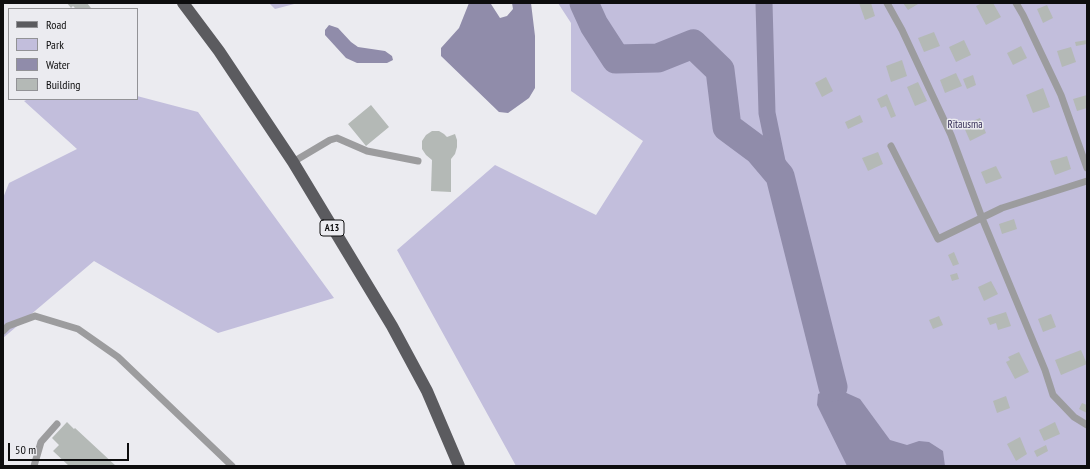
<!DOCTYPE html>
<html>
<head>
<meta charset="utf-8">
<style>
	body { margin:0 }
	#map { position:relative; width:1090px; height:469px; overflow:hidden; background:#ebebf0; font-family:"PT Sans Narrow",sans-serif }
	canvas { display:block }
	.frame { position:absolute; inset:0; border:4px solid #0d0d0e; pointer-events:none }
	.legend { position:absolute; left:8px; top:8px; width:130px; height:92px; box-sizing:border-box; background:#ebebf0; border:1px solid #929296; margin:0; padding:5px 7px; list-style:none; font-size:12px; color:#0d0d0e }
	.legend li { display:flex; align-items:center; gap:8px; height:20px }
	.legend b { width:20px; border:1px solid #929296 }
	.scale { position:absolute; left:8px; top:443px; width:121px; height:18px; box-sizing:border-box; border:2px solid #0d0d0e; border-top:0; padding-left:5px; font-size:12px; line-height:14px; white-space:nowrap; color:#0d0d0e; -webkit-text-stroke:3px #ebebf0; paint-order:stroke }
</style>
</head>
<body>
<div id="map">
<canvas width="1090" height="469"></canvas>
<div class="frame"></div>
<ul class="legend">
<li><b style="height:5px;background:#5b5b5f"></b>Road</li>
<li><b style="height:11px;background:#c2bedc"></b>Park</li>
<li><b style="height:11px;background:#908caa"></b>Water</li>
<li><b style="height:11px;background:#b4b9b6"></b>Building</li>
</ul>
<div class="scale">50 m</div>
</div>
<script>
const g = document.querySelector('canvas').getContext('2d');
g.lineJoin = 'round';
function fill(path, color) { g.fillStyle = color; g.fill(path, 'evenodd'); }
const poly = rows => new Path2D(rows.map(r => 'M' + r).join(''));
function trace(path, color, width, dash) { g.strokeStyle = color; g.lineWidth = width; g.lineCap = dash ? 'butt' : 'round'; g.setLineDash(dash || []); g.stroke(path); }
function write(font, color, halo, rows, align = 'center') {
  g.font = font + ' "PT Sans Narrow",sans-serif'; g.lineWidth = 3; g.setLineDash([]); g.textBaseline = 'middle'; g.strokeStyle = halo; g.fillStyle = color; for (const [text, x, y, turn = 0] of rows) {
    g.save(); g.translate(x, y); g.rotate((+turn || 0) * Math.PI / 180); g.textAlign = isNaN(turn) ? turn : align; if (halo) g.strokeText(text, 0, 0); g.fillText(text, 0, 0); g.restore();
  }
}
fill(poly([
	[269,3,298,3,275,9],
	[558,3,1087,3,1087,466,516,466,397,250,495,165,596,215,643,141,571,91,571,23],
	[137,96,198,112,334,298,218,333,94,261,3,338,3,198,9,183,77,149,24,101,29,99,137,99]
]), '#c2bedc');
fill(poly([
	[469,3,492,3,491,4,500,18,507,16,513,9,512,3,531,3,535,36,535,88,529,98,508,113,499,112,441,56,441,48,459,28],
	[329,25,338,28,351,42,358,47,385,51,392,56,393,60,387,63,357,63,346,58,325,35,325,30],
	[833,387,860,399,890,440,907,445,919,441,929,442,943,451,945,466,847,466,817,405,818,394]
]), '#908caa');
trace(poly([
	[764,3,767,113,780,176]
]), '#908caa', 17);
trace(poly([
	[584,3,594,25,616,59,658,58,693,44,720,70,727,127,758,150,780,176,833,387]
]), '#908caa', 29);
fill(poly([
	[67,3,87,3,91,8,76,9,73,6,71,8],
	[859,3,871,3,875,16,865,20],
	[903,3,917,3,918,4,908,10],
	[982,3,993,3,1001,17,986,25,976,6],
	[1047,5,1053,18,1043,23,1037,9],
	[934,32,940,46,924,52,918,38],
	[964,40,971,55,956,62,949,47],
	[1087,40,1087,44,1076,46,1075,42],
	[1021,46,1027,58,1013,65,1007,53],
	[1071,47,1076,62,1062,67,1057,51],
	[902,60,907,76,891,82,886,66],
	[956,73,962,86,945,93,940,80],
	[973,75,976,85,967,89,963,79],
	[826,77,833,91,822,97,815,83],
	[918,82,927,101,915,106,907,87],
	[1043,88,1050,107,1033,113,1026,95],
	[887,94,896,116,891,118,886,106,881,108,877,99],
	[1087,95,1087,108,1077,111,1073,99],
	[371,105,389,127,366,146,348,124],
	[860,115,863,122,848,129,845,122],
	[980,118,986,133,970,141,963,125],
	[432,131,439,131,444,134,447,137,455,134,457,140,457,147,455,154,451,159,451,192,431,191,432,160,426,155,422,149,422,141,426,135],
	[878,152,883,164,868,171,862,158],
	[1067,156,1071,169,1055,175,1050,161],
	[996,166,1002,178,986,184,981,172],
	[1014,219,1017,229,1002,234,999,224],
	[954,252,959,264,953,266,948,255],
	[957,273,959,279,952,281,950,275],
	[991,281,998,294,984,301,978,287],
	[1006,312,1011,326,998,330,996,323,990,325,987,318],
	[1051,314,1056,327,1043,332,1038,319],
	[939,316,943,325,933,329,929,320],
	[1081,350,1087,364,1061,375,1055,360],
	[1019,352,1029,372,1015,379,1006,362,1010,360,1008,357],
	[1006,396,1010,408,997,413,993,401],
	[1082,403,1087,405,1087,413,1079,409],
	[67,422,74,429,75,428,116,466,69,466,53,451,59,445,52,438],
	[1055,422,1060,434,1044,441,1039,430],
	[1020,437,1027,454,1016,461,1007,444],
	[1046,445,1048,451,1037,457,1034,451]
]), '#b4b9b6');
trace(poly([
	[887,3,902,30,951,135,982,218,1045,370,1053,395,1074,417,1087,425],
	[1016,3,1023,15,1061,95,1087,168],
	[891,146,938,239,1002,208,1087,181],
	[293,162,330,140,337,138,367,151,418,161],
	[3,331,8,326,35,316,78,329,118,357,232,466],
	[34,466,41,442,57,424]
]), '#9c9c9e', 7);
trace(poly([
	[183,3,219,51,293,162,392,326,427,391,459,466]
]), '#5b5b5f', 12);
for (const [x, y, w] of [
	[332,228,24]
]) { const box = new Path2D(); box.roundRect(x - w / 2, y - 8, w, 16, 3); g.fillStyle = '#ebebf0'; g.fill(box); trace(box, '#0d0d0e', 1); }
write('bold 10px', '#0d0d0e', null, [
	["A13",332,228]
]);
write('11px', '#362e58', '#ebebf0', [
	["Rītausma",965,125]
]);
</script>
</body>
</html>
